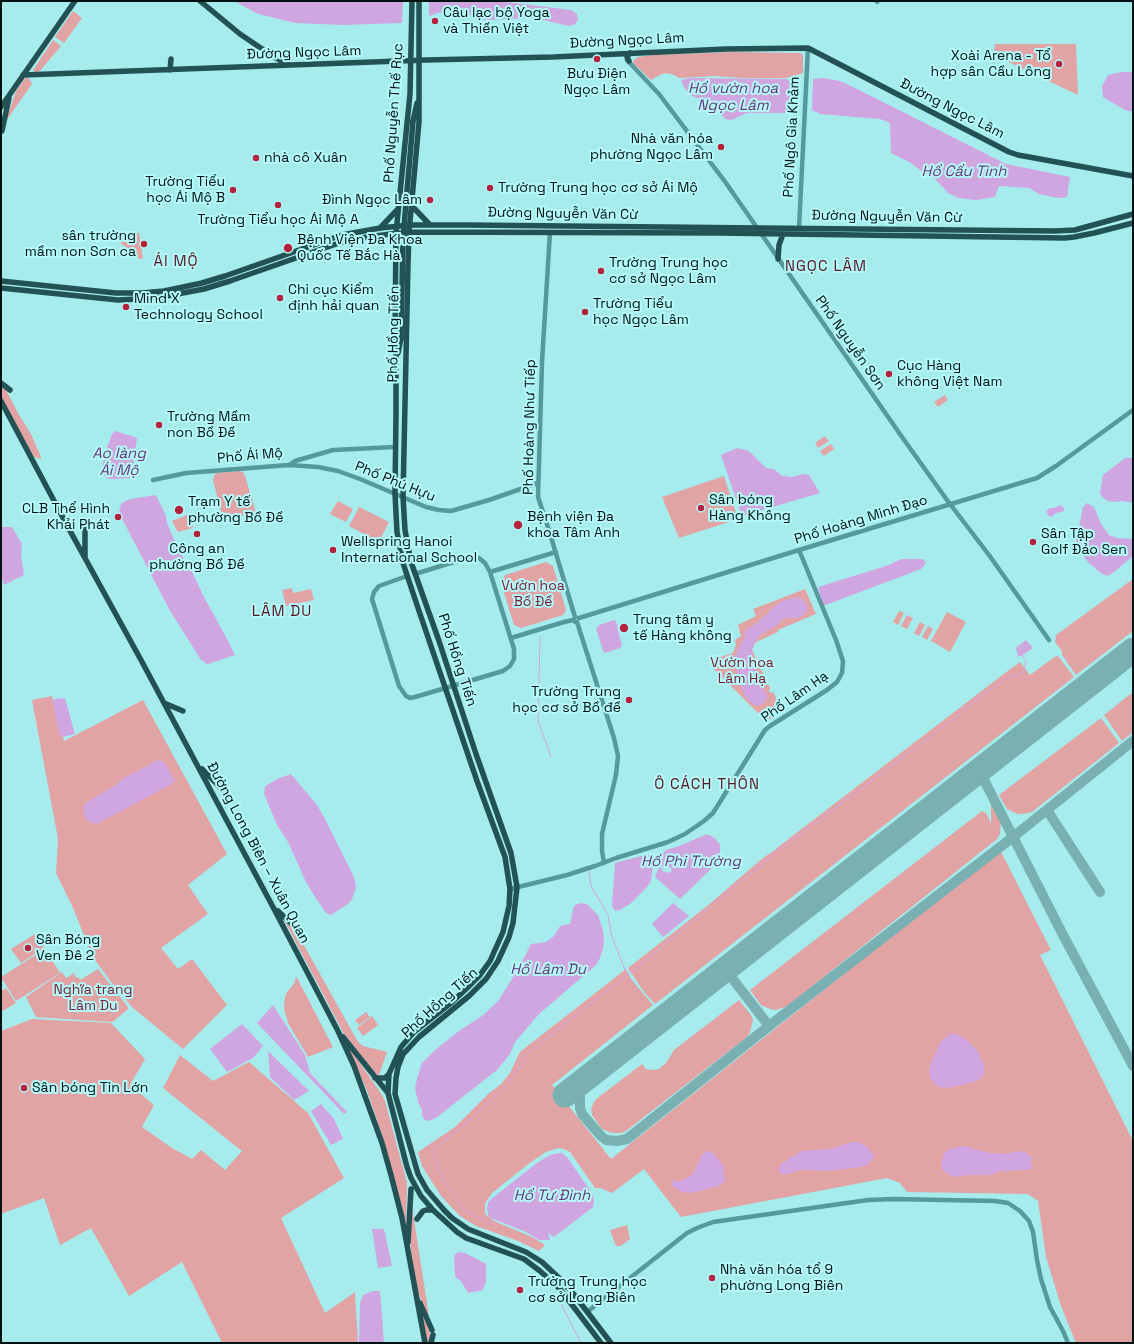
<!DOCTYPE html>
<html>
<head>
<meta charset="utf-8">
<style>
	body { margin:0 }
	#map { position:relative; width:1134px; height:1344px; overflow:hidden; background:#a7eced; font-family:"Space Grotesk",sans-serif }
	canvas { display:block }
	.frame { position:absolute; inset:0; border:2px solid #001213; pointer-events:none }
</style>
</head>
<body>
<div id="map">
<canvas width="1134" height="1344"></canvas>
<div class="frame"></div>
</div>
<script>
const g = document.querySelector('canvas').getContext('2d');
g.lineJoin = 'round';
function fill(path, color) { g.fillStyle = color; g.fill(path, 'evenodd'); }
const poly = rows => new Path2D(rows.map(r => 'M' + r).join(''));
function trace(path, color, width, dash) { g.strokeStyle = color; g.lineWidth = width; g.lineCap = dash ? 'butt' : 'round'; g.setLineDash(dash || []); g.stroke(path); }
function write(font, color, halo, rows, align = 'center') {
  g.font = font + ' "Space Grotesk",sans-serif'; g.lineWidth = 4; g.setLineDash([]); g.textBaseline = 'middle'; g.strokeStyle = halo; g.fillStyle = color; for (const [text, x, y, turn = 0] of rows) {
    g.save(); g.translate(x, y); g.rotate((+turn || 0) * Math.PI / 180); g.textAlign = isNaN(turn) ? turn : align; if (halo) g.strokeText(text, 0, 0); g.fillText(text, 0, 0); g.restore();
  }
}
fill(poly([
	[73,11,82,18,64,43,55,37],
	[53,40,61,46,39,72,35,72,33,70],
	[995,44,1076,44,1078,95,994,55],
	[733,52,801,53,803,56,803,73,786,78,742,78,714,76,679,78,674,75,666,73,660,75,651,80,633,63,634,60,638,57,651,55],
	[26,77,29,78,32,84,6,121,16,91],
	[132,233,139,233,143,259,140,259,131,254,125,246,121,244,121,242,130,240],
	[1,385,5,388,18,413,31,434,42,459,31,456,1,400],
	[945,395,948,400,938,407,934,402],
	[825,436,829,441,818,448,815,443],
	[831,444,834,449,824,456,820,451],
	[239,471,243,472,245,476,256,513,223,520,213,480,214,476,216,473],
	[724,476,738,519,679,538,662,497],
	[338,501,353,509,346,522,330,514],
	[359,507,389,522,379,542,349,526],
	[190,514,193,528,178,532,172,521],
	[546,562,553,566,566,610,563,615,521,628,514,625,501,583,505,575],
	[1133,579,1133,631,1076,675,1062,655,1062,651,1055,642,1056,635],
	[292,588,293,593,311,589,314,600,286,606,282,590],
	[805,589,816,614,778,630,778,632,756,642,754,645,752,650,770,688,769,692,774,693,778,703,777,704,781,712,771,719,762,717,714,669,710,660,733,653,736,645,735,640,741,636,738,625,756,616,753,609],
	[899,611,904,613,898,625,893,622],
	[947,612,966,622,950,652,931,641],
	[907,615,913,618,907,629,901,626],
	[920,622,925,625,919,636,914,633],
	[928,626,933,629,927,640,922,637],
	[1056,656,1058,656,1074,677,655,1004,644,992,628,968,706,907,763,858,775,850,782,844,1009,670,1020,662,1030,675],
	[1133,692,1133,732,1122,741,1104,715],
	[52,696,64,741,143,700,227,854,188,885,208,914,161,948,178,969,192,959,227,1005,183,1049,132,1007,112,983,92,956,74,910,56,873,58,839,32,700],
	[1101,718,1119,743,1032,812,1023,814,1018,814,1007,809,999,795],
	[992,804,1001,822,1000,834,997,839,791,1003,785,1007,775,1010,770,1009,761,1005,750,990,982,811,987,814,991,824,991,806],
	[1000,850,1051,950,1040,955,1133,1141,1133,1343,1076,1343,1061,1306,1046,1257,1038,1201,1028,1194,907,1192,900,1183,887,1178,681,1217,644,1169,612,1193,600,1188,595,1188,570,1152,564,1149,558,1148,546,1152,531,1162,492,1193,487,1200,485,1204,485,1214,494,1221,532,1237,545,1245,539,1251,518,1241,476,1226,460,1216,441,1196,422,1166,418,1152,455,1127,488,1094,501,1084,510,1073,520,1052,626,969,631,979,653,1005,552,1085,611,1159],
	[285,922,296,931,358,1042,363,1046,387,1052,379,1075,377,1075,344,1034],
	[35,934,44,948,21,963,11,949],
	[45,949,60,973,16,1001,1,977],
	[98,969,128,1007,128,1009,114,1021,111,1022,36,1017,26,997,62,972,66,978,74,973,76,978,78,977,80,980],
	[296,976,333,1047,308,1057,288,1023,284,1009,285,997,287,992,294,984],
	[6,988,16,1003,1,1012,1,991],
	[739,1000,751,1015,753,1020,750,1032,747,1037,626,1131,621,1133,614,1133,609,1132,602,1129,592,1115,591,1109,595,1100,642,1064,646,1069,653,1070,659,1069,666,1063,674,1050],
	[366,1012,370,1017,359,1025,355,1020],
	[372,1016,378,1025,363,1036,357,1028],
	[32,1019,111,1023,145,1059,130,1085,154,1105,142,1127,172,1148,192,1159,201,1150,225,1170,242,1151,163,1088,180,1055,213,1081,249,1062,308,1113,344,1178,281,1218,325,1313,355,1292,358,1343,222,1343,182,1262,129,1296,91,1228,60,1245,44,1198,1,1214,1,1031],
	[344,1040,382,1095,385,1101,407,1183,406,1230,384,1141,376,1117,366,1088],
	[412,1207,429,1316,426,1314,417,1289,412,1261,410,1238],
	[627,1225,630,1239,621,1246,616,1246,610,1230],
	[419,1305,431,1335,431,1343,427,1343]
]), '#e2a3a5');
fill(poly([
	[234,1,403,1,402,23,344,25,295,23,258,14],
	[429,1,497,1,571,10,577,14,578,20,574,25,569,26,543,20,530,18,484,20,465,13,450,9,429,16],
	[1121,72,1133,72,1133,112,1125,110,1103,97,1102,86,1108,75],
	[689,78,787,79,792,84,791,93,792,103,789,113,747,113,732,120,725,119,711,102,694,97,688,93,683,85,681,80],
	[823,78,840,81,853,87,1006,164,1070,177,1067,197,1058,198,1039,194,1029,188,999,186,995,197,976,200,958,198,948,193,935,179,924,173,911,163,891,153,890,123,880,119,820,114,812,110,813,79],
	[115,431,135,437,137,439,135,450,134,450,134,455,135,456,131,478,109,479,102,474,101,470,106,451,112,434],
	[737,448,749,451,766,468,774,469,782,476,792,477,804,474,809,475,820,493,742,516,721,455],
	[1125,458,1133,458,1133,503,1123,501,1113,502,1108,501,1103,498,1100,493,1103,475],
	[156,495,166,516,167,523,172,535,187,566,191,570,204,597,226,637,235,655,211,663,207,664,201,660,169,609,119,513,121,504,124,502,130,499],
	[1087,503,1094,507,1101,524,1109,535,1117,538,1133,539,1133,556,1114,572,1108,576,1102,574,1089,563,1078,550,1077,548,1075,534,1079,527,1083,507],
	[1061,505,1064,508,1064,511,1056,513,1051,517,1048,515,1046,511,1050,508,1054,508],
	[1,527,12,527,22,544,21,555,24,575,4,585,1,575],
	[901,559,923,559,926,563,921,569,823,606,818,587,889,565],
	[797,597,803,600,806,604,807,610,804,615,797,618,789,618,783,619,775,627,761,634,753,645,751,659,755,670,756,682,759,686,765,691,767,696,766,701,763,704,761,705,754,705,746,698,741,687,734,660,736,653,743,640,745,632,748,628,758,622,777,604,788,599],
	[614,620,616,622,622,646,620,648,605,653,603,651,596,628,599,625],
	[1026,640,1033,648,1021,656,1018,656,1016,648],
	[65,698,75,734,62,737,59,733,53,703,54,699],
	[160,760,165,763,175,781,170,785,97,824,89,822,84,816,83,806,87,802,114,786,122,779,156,761],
	[291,774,317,805,324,817,354,877,356,886,355,891,352,899,348,904,331,915,326,913,315,897,306,882,288,842,277,825,264,794,265,787,267,785,277,779],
	[707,834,716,839,720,845,720,853,715,865,680,899,655,877,659,867,663,869,662,871,670,873,672,869,665,865,664,867,659,865,661,856,666,850,679,846],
	[649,854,652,855,654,858,651,881,647,887,630,904,620,910,615,911,612,906,615,863],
	[580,903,587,904,598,915,603,931,604,940,603,949,600,958,596,965,566,991,540,1013,515,1042,510,1054,497,1070,436,1118,429,1121,425,1120,423,1118,422,1115,422,1110,418,1102,415,1088,417,1079,422,1063,435,1050,459,1031,482,1016,498,1001,517,971,531,944,546,942,554,936,560,926,570,924,574,906],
	[673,903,689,916,663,937,652,924],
	[273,1005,305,1055,310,1073,347,1112,344,1114,257,1023],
	[242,1024,263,1046,253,1058,227,1072,210,1049],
	[954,1033,964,1038,977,1050,984,1065,984,1074,981,1079,974,1082,949,1088,939,1087,935,1084,930,1078,929,1068,940,1043,948,1035],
	[268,1051,309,1091,294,1100,270,1077],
	[321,1104,334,1119,343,1139,331,1145,311,1111],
	[852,1142,857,1142,863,1144,868,1148,873,1154,874,1158,867,1165,861,1167,827,1171,800,1170,784,1175,779,1172,779,1168,781,1164,801,1151,830,1149],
	[963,1146,990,1153,1004,1154,1019,1151,1025,1152,1033,1158,1030,1163,1033,1166,1031,1169,1028,1170,1019,1170,996,1172,994,1174,991,1175,966,1175,954,1177,949,1175,942,1169,941,1164,943,1156,945,1152,950,1149],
	[706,1151,712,1152,715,1155,724,1167,725,1180,724,1182,719,1186,691,1193,682,1192,672,1186,671,1184,672,1181,681,1181,693,1174,701,1156],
	[559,1153,562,1153,567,1157,592,1193,593,1196,594,1201,593,1207,588,1211,554,1237,548,1233,550,1240,539,1240,526,1232,491,1218,488,1216,487,1209,488,1203,490,1200,537,1163,550,1155],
	[372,1229,384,1229,392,1266,378,1268],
	[459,1252,465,1253,486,1264,486,1281,483,1290,468,1293,461,1281,455,1277,454,1255],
	[373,1291,380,1291,384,1343,359,1343,360,1303,363,1295]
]), '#d0a6e0');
trace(poly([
	[540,637,538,721,551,757],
	[589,870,591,886,608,915,611,934,627,975],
	[492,1224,463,1209,442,1177,433,1150,471,1119,508,1083,523,1063,524,1056,636,968,779,850,934,734,982,695,1011,675,1016,676,1023,673,1026,661,1022,655],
	[561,1304,581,1343]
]), '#d0a6e0', 1);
trace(poly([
	[979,770,1063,935,1133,1066],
	[1047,810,1100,892],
	[725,969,769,1026],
	[589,1076,582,1087,580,1093,580,1108,582,1114,600,1135,606,1140,617,1141,627,1139,769,1026,1013,837,1133,741]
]), '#79b0b1', 10);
trace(poly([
	[565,1095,1133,650]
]), '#79b0b1', 25);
trace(poly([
	[877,2,878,1],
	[627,60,659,94,726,183,902,437,947,500,989,555,1049,640],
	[799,228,808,48],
	[550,232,542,362,538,497,548,527,575,617],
	[289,465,318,467,338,471,360,479,426,507,439,510,451,511,489,500,538,483],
	[153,480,186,473,289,465,295,461,333,450,395,447],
	[490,572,556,552],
	[407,576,379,586,374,592,372,599,399,686,406,696,410,698,415,697,503,671,510,666,514,659,514,649,490,572,485,563,479,558,470,557,415,574],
	[579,618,799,550,1037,478,1056,466,1133,410],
	[577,622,614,738,618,756,616,775,602,834,602,851,604,863],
	[511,638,564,622,573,620,575,622,577,622],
	[510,889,567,875,595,866,616,858,668,842,685,834,704,821,713,813,765,730,770,726,827,690,837,682,842,673,843,661,836,640,799,550],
	[587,1312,687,1233,697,1228,713,1222,868,1200,894,1199,995,1201,1008,1203,1020,1211,1029,1221,1033,1232,1037,1260,1041,1279,1050,1307,1063,1331,1068,1343]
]), '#55999a', 4.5);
trace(poly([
	[200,1,240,34,271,55,289,65],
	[412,1,410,94,396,233,395,336,396,359,396,414,395,494,397,532,403,563,417,605,477,781,505,857,510,889,509,906,503,932,490,961,480,975,466,989,452,1002,414,1032,401,1047,389,1074,388,1093,407,1167,411,1178,421,1196,433,1210,457,1232,466,1238,524,1259,540,1271,560,1289,601,1343],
	[419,1,419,122,409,232,408,264,403,497,405,530,411,562,439,641,476,754,511,853,517,887,513,923,509,937,498,961,486,979,469,996,419,1037,407,1050,403,1054,398,1067,396,1078,395,1094,418,1174,427,1190,444,1210,452,1218,468,1229,526,1252,542,1262,558,1277,572,1292,611,1343],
	[629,61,627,57,630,53],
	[170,70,171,59],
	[23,75,426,60,553,57,726,49,808,48,1009,152,1018,155,1133,176],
	[1,107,75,1],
	[413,121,417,103],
	[2,131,9,98],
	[412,206,430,225],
	[380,228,398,209],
	[407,232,719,233,1065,238,1074,237,1094,233,1133,223],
	[778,259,779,245,783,234],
	[1,281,116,293,142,293,164,291,202,283,225,276,342,235,380,228,410,225,467,225,1055,231,1075,230,1133,214],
	[1,288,118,300,156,298,204,289,230,281,339,243,367,237,399,233],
	[398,353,401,338],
	[1,383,10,390],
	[1,401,69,529,141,660,273,907,338,1031,354,1066,382,1143,391,1175,402,1218,425,1343],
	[85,557,85,528],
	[164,703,183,711],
	[202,769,226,793],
	[278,911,297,929],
	[343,1037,388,1093],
	[375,1078,385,1078,389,1074],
	[417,1219,423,1211,426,1210,433,1210],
	[408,1242,411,1189],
	[420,1303,432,1330],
	[431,1343,433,1335]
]), '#225253', 5.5);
trace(poly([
	[401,338,403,238,413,121]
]), '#225253', 5.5);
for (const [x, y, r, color] of [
	[435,21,4,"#b5223e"],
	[597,59,4,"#b5223e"],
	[1059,64,4,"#b5223e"],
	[721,147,4,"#b5223e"],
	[256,158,4,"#b5223e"],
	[490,188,4,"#b5223e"],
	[233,190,4,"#b5223e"],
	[430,200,4,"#b5223e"],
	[278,205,4,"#b5223e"],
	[144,244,4,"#b5223e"],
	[288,248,5,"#b5223e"],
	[601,271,4,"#b5223e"],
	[280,298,4,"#b5223e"],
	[126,307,4,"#b5223e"],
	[585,312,4,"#b5223e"],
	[889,374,4,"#b5223e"],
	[159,425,4,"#b5223e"],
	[701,508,4,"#b5223e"],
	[179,510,5,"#b5223e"],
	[118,517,4,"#b5223e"],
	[518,525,5,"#b5223e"],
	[197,534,4,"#b5223e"],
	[1033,542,4,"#b5223e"],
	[333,550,4,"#b5223e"],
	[624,628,5,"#b5223e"],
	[629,700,4,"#b5223e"],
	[28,948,4,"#b5223e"],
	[24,1088,4,"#b5223e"],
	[712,1278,4,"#b5223e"],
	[520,1290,4,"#b5223e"]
]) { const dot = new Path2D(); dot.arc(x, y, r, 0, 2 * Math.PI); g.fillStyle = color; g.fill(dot); trace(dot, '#b4fafa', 1.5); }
write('14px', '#001213', '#b4fafa', [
	["Câu lạc bộ Yoga",443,13],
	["và Thiền Việt",443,29],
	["Xoài Arena - Tổ",1051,56,"right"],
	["hợp sân Cầu Lông",1051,72,"right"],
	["Bưu Điện",597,74,"center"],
	["Ngọc Lâm",597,90,"center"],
	["Nhà văn hóa",713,139,"right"],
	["phường Ngọc Lâm",713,155,"right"],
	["nhà cô Xuân",264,158],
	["Trường Tiểu",225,182,"right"],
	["học Ái Mộ B",225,198,"right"],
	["Trường Trung học cơ sở Ái Mộ",498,188],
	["Đình Ngọc Lâm",422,200,"right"],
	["Trường Tiểu học Ái Mộ A",278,220,"center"],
	["sân trường",136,236,"right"],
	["mầm non Sơn ca",136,252,"right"],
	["Bệnh Viện Đa Khoa",297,240],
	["Quốc Tế Bắc Hà",297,256],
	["Trường Trung học",609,263],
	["cơ sở Ngọc Lâm",609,279],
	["Chi cục Kiểm",288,290],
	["định hải quan",288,306],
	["Mind X",134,299],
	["Technology School",134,315],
	["Trường Tiểu",593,304],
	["học Ngọc Lâm",593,320],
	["Cục Hàng",897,366],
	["không Việt Nam",897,382],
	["Trường Mầm",167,417],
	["non Bồ Đề",167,433],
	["Sân bóng",709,500],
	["Hàng Không",709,516],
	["Trạm Y tế",188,502],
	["phường Bồ Đề",188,518],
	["CLB Thể Hình",110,509,"right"],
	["Khải Phát",110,525,"right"],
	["Bệnh viện Đa",527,517],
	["khoa Tâm Anh",527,533],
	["Sân Tập",1041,534],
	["Golf Đảo Sen",1041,550],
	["Wellspring Hanoi",341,542],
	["International School",341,558],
	["Công an",197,549,"center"],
	["phường Bồ Đề",197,565,"center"],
	["Trung tâm y",633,620],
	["tế Hàng không",633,636],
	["Trường Trung",621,692,"right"],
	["học cơ sở Bồ đề",621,708,"right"],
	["Sân Bóng",36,940],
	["Ven Đê 2",36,956],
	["Sân bóng Tin Lớn",32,1088],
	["Nhà văn hóa tổ 9",720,1270],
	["phường Long Biên",720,1286],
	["Trường Trung học",528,1282],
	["cơ sở Long Biên",528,1298]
], 'left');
write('14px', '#001213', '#b4fafa', [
	["Đường Ngọc Lâm",627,41,-3],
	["Đường Ngọc Lâm",304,53,-2],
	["Đường Ngọc Lâm",952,109,27],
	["Phố Nguyễn Thế Rục",394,113,-86],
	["Phố Ngô Gia Khảm",792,137,-87],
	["Đường Nguyễn Văn Cừ",563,214,1],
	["Đường Nguyễn Văn Cừ",887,217,1],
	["Phố Hồng Tiến",394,334,-89],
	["Phố Nguyễn Sơn",850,343,55],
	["Phố Hoàng Như Tiếp",530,427,-89],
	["Phố Ái Mộ",250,456,-5],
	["Phố Phú Hựu",395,482,22],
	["Phố Hoàng Minh Đạo",861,520,-17],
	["Phố Hồng Tiến",457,660,72],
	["Phố Lâm Hạ",795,697,-35],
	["Đường Long Biên – Xuân Quan",258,853,62],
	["Phố Hồng Tiến",440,1003,-42]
]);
write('14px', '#7b212e', '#b4fafa', [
	["Vườn hoa",533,586],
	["Bồ Đề",533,602],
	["Vườn hoa",742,663],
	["Lâm Hạ",742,679],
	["Nghĩa trang",93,990],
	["Lâm Du",93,1006]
]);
write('italic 15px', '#68357a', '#b4fafa', [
	["Hồ vườn hoa",733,89],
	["Ngọc Lâm",733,106],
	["Hồ Cầu Tình",964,172],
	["Ao làng",119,454],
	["Ái Mộ",119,471],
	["Hồ Phi Trường",691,862],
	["Hồ Lâm Du",548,970],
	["Hồ Tư Đình",552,1196]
]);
g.letterSpacing = '1px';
write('15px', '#5b1620', '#b4fafa', [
	["ÁI MỘ",176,262],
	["NGỌC LÂM",826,267],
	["LÂM DU",282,612],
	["Ô CÁCH THÔN",707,785]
]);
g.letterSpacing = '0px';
</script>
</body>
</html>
